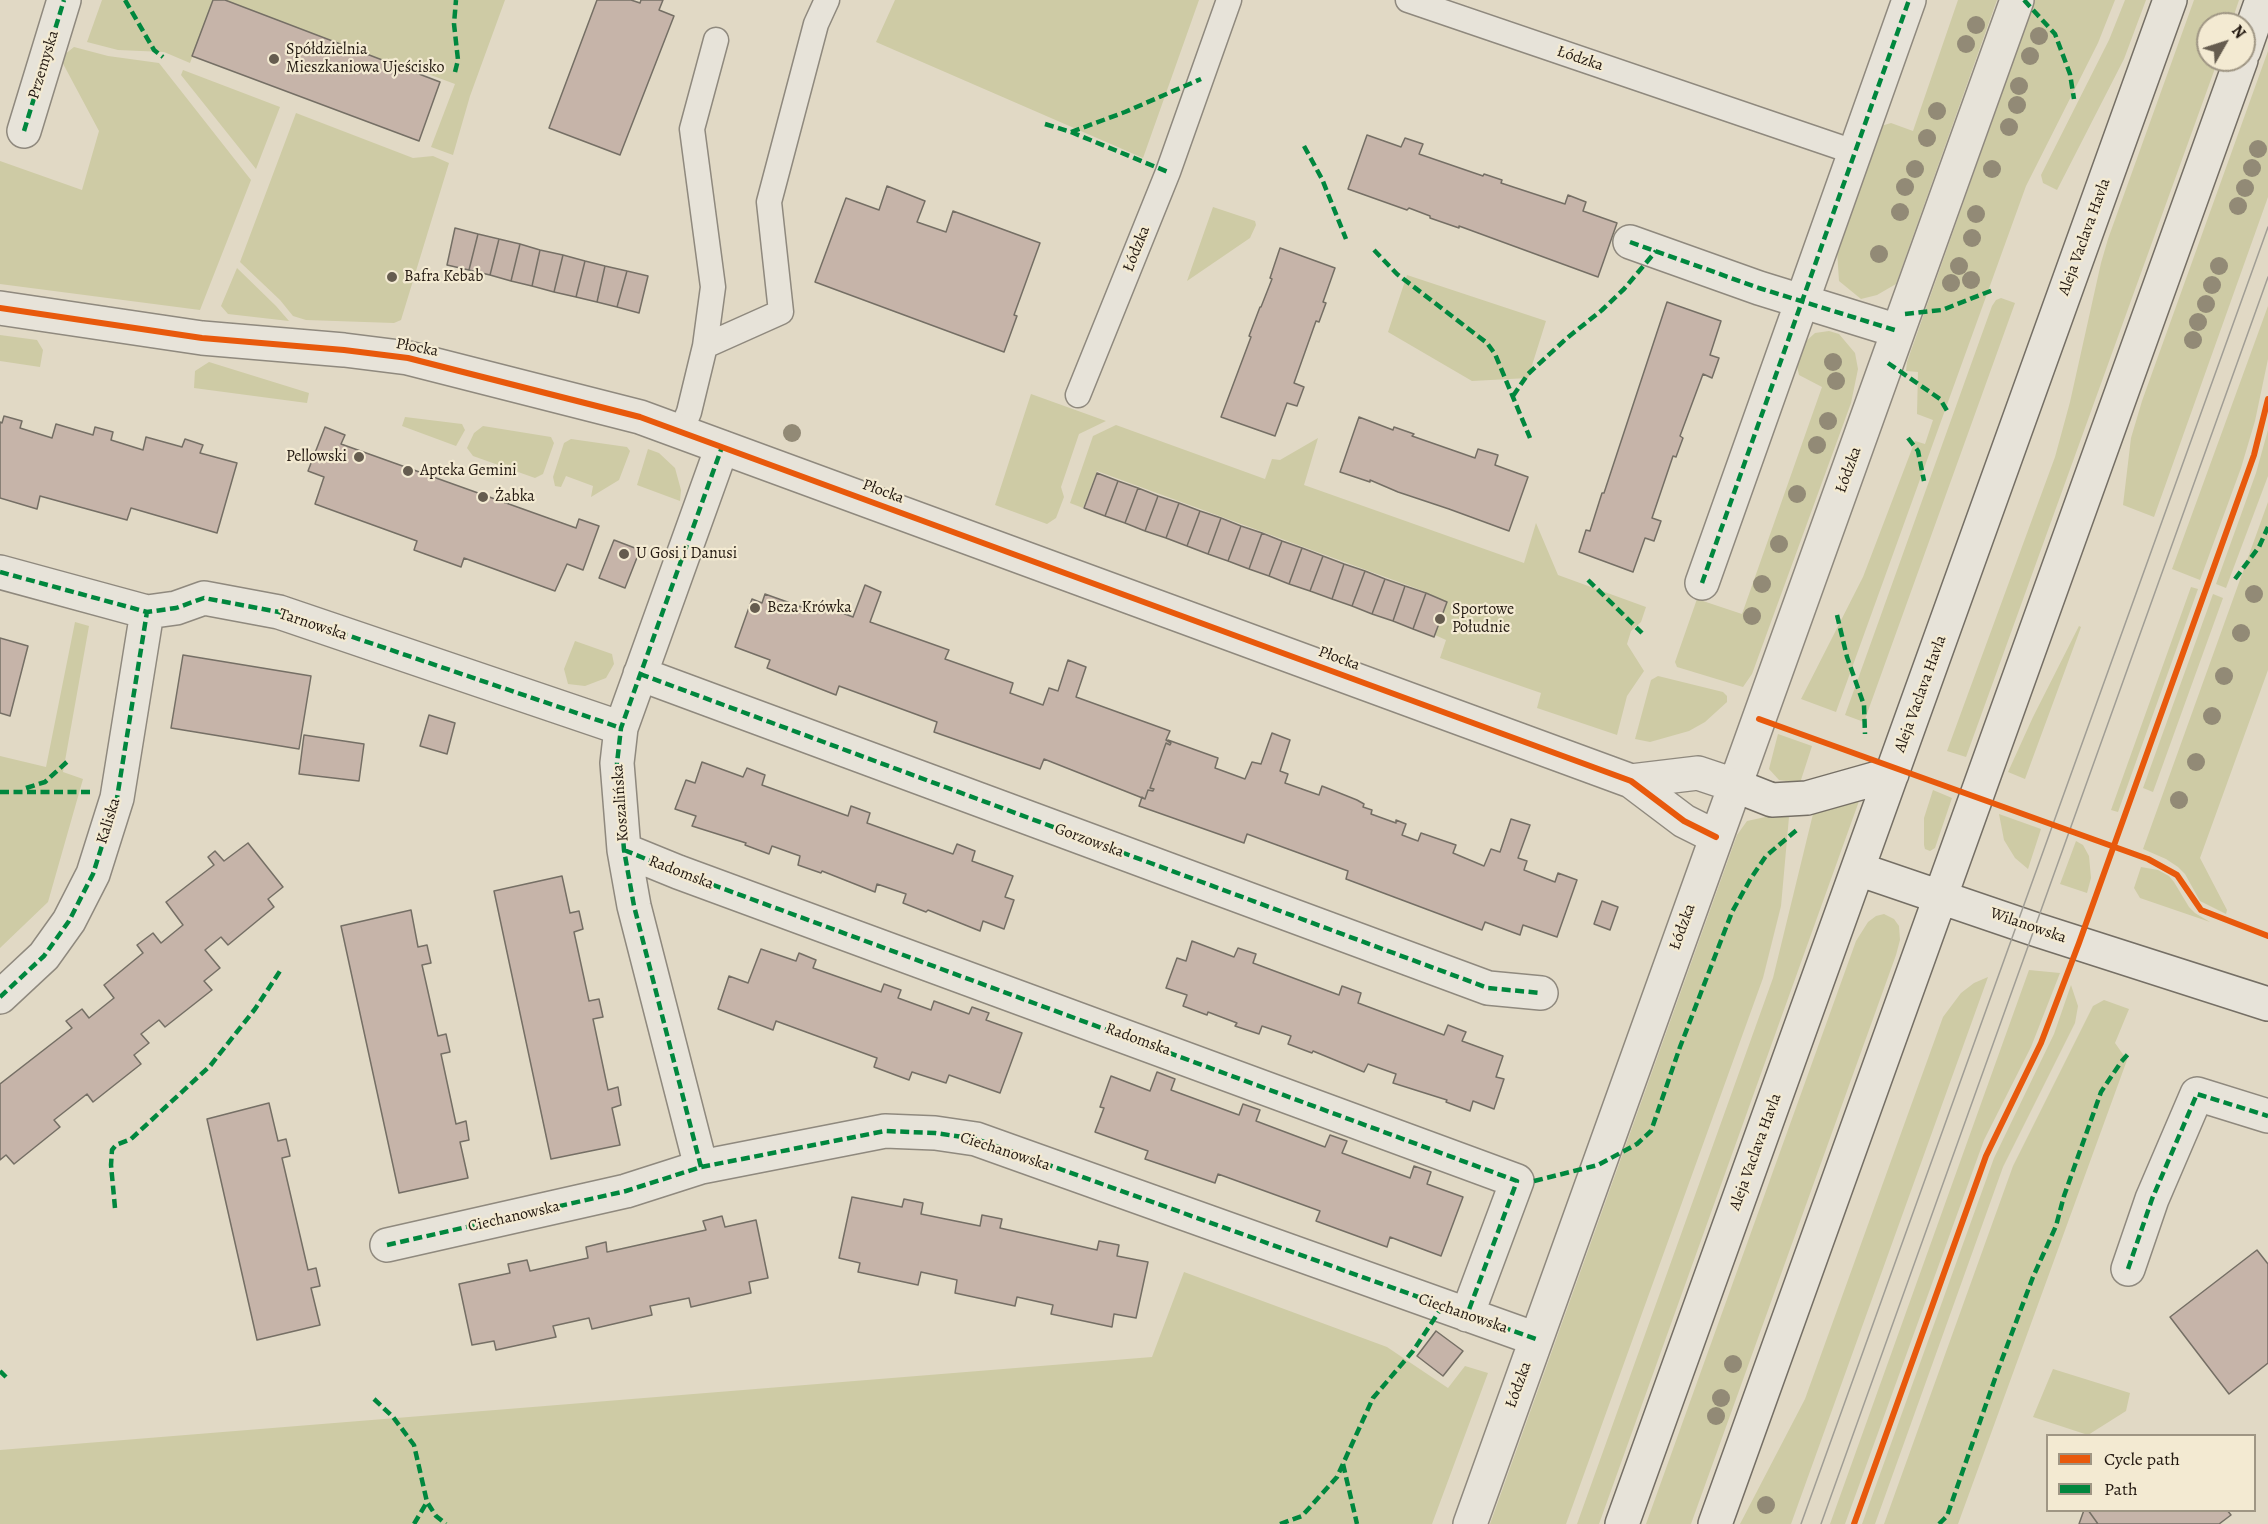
<!DOCTYPE html>
<html>
<head>
<meta charset="utf-8">
<style>
	body { margin:0 }
	#map { position:relative; width:2268px; height:1524px; overflow:hidden; background:#e1d9c5; font-family:Alegreya,serif }
	canvas { display:block }
	.legend { position:absolute; left:2046px; top:1434px; width:210px; height:78px; box-sizing:border-box; background:#f3ead2; border:2px solid #9f9684; margin:0; padding:8px 10px; list-style:none; font-size:18px; color:#221810 }
	.legend li { display:flex; align-items:center; gap:12px; height:30px }
	.legend b { width:30px; border:2px solid #9f9684 }
	.north { position:absolute; left:2196px; top:12px; width:60px; height:60px; box-sizing:border-box; background:#f3ead2; border:2px solid #9f9684; border-radius:50%; rotate:51deg; font-size:16px; font-weight:700; line-height:24px; text-align:center; color:#221810 }
	.north::after { content:''; display:block; margin:auto; width:21px; height:27px; background:#655c4f; clip-path:polygon(50% 0,100% 100%,50% 72%,0 100%) }
</style>
</head>
<body>
<div id="map">
<canvas width="2268" height="1524"></canvas>
<ul class="legend">
<li><b style="height:8px;background:#e8590c"></b>Cycle path</li>
<li><b style="height:8px;background:#00873e"></b>Path</li>
</ul>
<div class="north">N</div>
</div>
<script>
const g = document.querySelector('canvas').getContext('2d');
g.lineJoin = 'round';
function fill(path, color) { g.fillStyle = color; g.fill(path, 'evenodd'); }
const poly = rows => new Path2D(rows.map(r => 'M' + r).join(''));
function trace(path, color, width, dash) { g.strokeStyle = color; g.lineWidth = width; g.lineCap = dash ? 'butt' : 'round'; g.setLineDash(dash || []); g.stroke(path); }
function write(font, color, halo, rows, align = 'center') {
  g.font = font + ' Alegreya,serif'; g.lineWidth = 4.5; g.setLineDash([]); g.textBaseline = 'middle'; g.strokeStyle = halo; g.fillStyle = color; for (const [text, x, y, turn = 0] of rows) {
    g.save(); g.translate(x, y); g.rotate((+turn || 0) * Math.PI / 180); g.textAlign = isNaN(turn) ? turn : align; if (halo) g.strokeText(text, 0, 0); g.fillText(text, 0, 0); g.restore();
  }
}
fill(poly([
	[102,0,213,0,190,63,164,52,118,50,87,42],
	[225,0,505,0,470,96,453,155,431,147,455,84,409,67,408,70],
	[895,0,1199,0,1143,158,876,42],
	[1958,0,1997,0,1896,284,1877,295,1861,299,1839,281,1837,250,1881,126,1891,123,1913,131],
	[2035,0,2115,0,2098,43,2026,186,1836,712,1801,699,1863,577,1915,441,1925,444,1933,420,1917,414,1918,372,1906,371,1907,362],
	[2125,0,2146,0,2124,59,2057,190,2043,183,2041,175,2109,40],
	[2194,0,2239,0,2231,24,2208,24,2208,60,2218,60,1966,757,1947,751,2055,457,2070,402,2101,263,2108,239],
	[74,47,108,56,159,63,251,180,200,310,0,284,0,161,82,190,99,131,60,58],
	[2268,51,2268,197,2154,517,2123,505,2131,438,2142,401],
	[183,70,280,107,256,169,181,75],
	[296,113,413,158,433,156,449,163,401,320,394,323,306,320,293,316,280,300,240,262],
	[1213,207,1255,221,1256,225,1250,238,1187,281],
	[237,268,276,306,289,321,228,314,221,306],
	[1407,275,1546,321,1528,378,1472,381,1388,332],
	[2001,298,2015,303,1864,722,1845,715,1992,306,1996,300],
	[2268,306,2268,359,2255,421,2241,468,2200,580,2172,569],
	[1829,331,1839,334,1855,353,1858,369,1851,403,1752,674,1743,687,1677,667,1675,662,1697,599,1742,614,1822,387,1799,375,1796,362,1804,343,1815,333],
	[0,335,37,340,43,350,40,367,0,361],
	[209,362,309,393,307,403,194,388,195,371],
	[1031,394,1106,421,1079,434,1061,487,1064,497,1056,518,1047,524,995,505],
	[405,417,462,424,465,430,456,446,402,426],
	[1116,425,1265,479,1272,459,1280,460,1318,438,1304,485,1524,563,1536,523,1558,575,1646,607,1641,622,1631,631,1627,644,1644,671,1627,696,1617,735,1537,708,1541,693,1440,658,1446,640,1435,635,1426,592,1097,471,1083,508,1070,503,1093,436],
	[483,426,551,437,554,443,543,474,535,478,473,456,467,448,474,433],
	[2268,430,2268,476,2226,588,2216,584,2256,473],
	[571,439,627,447,630,451,619,480,591,497,593,486,566,476,561,487,555,486,553,477,564,443],
	[648,449,659,453,675,468,681,490,680,501,637,485],
	[2268,502,2268,670,2200,858,2227,910,2226,914,2200,901,2185,874,2178,867,2166,859,2143,849],
	[2191,587,2198,589,2118,812,2111,810],
	[2213,594,2223,598,2153,792,2143,788],
	[75,622,89,626,63,772,83,779,48,902,0,948,0,756,46,767],
	[2079,626,2081,627,2025,779,2008,772,2033,717],
	[575,641,612,654,614,664,606,678,585,686,568,684,564,669],
	[1658,676,1723,692,1727,696,1727,702,1705,722,1689,731,1650,742,1635,739,1651,680],
	[1778,734,1812,746,1800,783,1779,780,1769,769],
	[1863,790,1599,1524,1577,1524,1773,978,1813,814],
	[1933,790,1952,798,1935,848,1930,851,1925,849,1924,845,1924,818],
	[1999,814,2041,829,2028,869,2015,858,2004,840],
	[1770,816,1789,817,1781,906,1763,978,1566,1524,1490,1524,1737,835,1747,821],
	[2076,841,2083,845,2089,856,2091,878,2087,893,2060,884],
	[2141,867,2158,870,2169,876,2174,882,2189,907,2195,913,2210,922,2140,898,2134,888],
	[1884,914,1894,919,1899,926,1900,940,1896,955,1691,1524,1646,1524,1856,941,1868,922,1876,916],
	[2029,970,2060,973,2031,1047,1984,1140,1845,1524,1830,1524],
	[1988,977,1791,1524,1740,1524,1805,1399,1943,1017,1961,993,1974,983],
	[2071,985,2078,1006,2075,1023,2003,1167,1875,1524,1862,1524,1994,1158,2054,1034],
	[2104,1000,2129,1009,2115,1043,2127,1060,1958,1524,1884,1524,2013,1166,2093,1006],
	[1184,1272,1387,1347,1448,1388,1465,1366,1488,1373,1432,1524,0,1524,0,1450,1152,1357],
	[2053,1369,2130,1393,2126,1411,2088,1435,2033,1417]
]), '#cecba5');
const building = poly([
	[213,0,225,0,440,82,419,141,192,56,213,0],
	[597,0,631,0,640,3,641,0,663,0,659,10,674,16,620,155,549,128,597,0],
	[1367,135,1401,147,1405,138,1423,144,1419,154,1483,176,1484,174,1502,180,1501,183,1565,204,1568,195,1586,202,1583,211,1617,223,1598,277,1459,226,1459,228,1430,218,1430,216,1409,208,1407,210,1348,189,1367,135],
	[887,186,925,201,917,222,946,232,953,211,1040,243,1014,315,1017,316,1004,352,815,282,846,198,879,210,887,186],
	[455,228,478,234,469,270,447,265,455,228],
	[478,234,499,239,490,275,469,270,478,234],
	[499,239,520,244,511,281,490,275,499,239],
	[520,244,540,250,532,286,511,281,520,244],
	[1280,248,1335,268,1323,302,1326,303,1319,322,1316,321,1294,383,1304,387,1297,406,1287,403,1275,436,1221,417,1251,337,1249,336,1260,307,1261,307,1272,279,1270,278,1280,248],
	[540,250,563,255,554,292,532,286,540,250],
	[563,255,585,261,576,297,554,292,563,255],
	[585,261,605,266,597,302,576,297,585,261],
	[605,266,627,271,617,307,597,302,605,266],
	[627,271,648,276,639,313,617,307,627,271],
	[1667,302,1721,321,1710,355,1719,358,1712,378,1703,374,1680,436,1683,438,1676,457,1673,456,1652,518,1661,521,1654,541,1645,538,1633,572,1579,552,1586,530,1590,531,1602,493,1604,493,1667,302],
	[4,416,22,421,20,428,52,438,56,424,93,435,95,427,113,432,111,440,143,450,146,437,182,447,185,439,203,445,200,453,237,463,217,533,131,508,127,520,40,496,37,509,0,498,0,422,2,423,4,416],
	[1359,417,1393,430,1394,427,1414,434,1412,436,1475,458,1478,449,1498,455,1495,465,1528,477,1509,531,1449,509,1398,492,1370,480,1370,482,1340,472,1359,417],
	[325,427,345,435,341,444,576,528,579,519,599,526,583,570,567,564,555,591,464,558,461,567,414,550,417,541,315,504,324,477,308,471,325,427],
	[1097,473,1118,481,1105,516,1084,508,1097,473],
	[1118,481,1138,488,1125,523,1105,516,1118,481],
	[1138,488,1158,496,1145,531,1125,523,1138,488],
	[1158,496,1179,503,1166,538,1145,531,1158,496],
	[1179,503,1200,511,1187,546,1166,538,1179,503],
	[1200,511,1221,518,1208,554,1187,546,1200,511],
	[1221,518,1241,526,1228,561,1208,554,1221,518],
	[1241,526,1262,533,1249,569,1228,561,1241,526],
	[1262,533,1282,541,1269,576,1249,569,1262,533],
	[614,540,640,550,625,588,599,578,614,540],
	[1282,541,1302,548,1289,584,1269,576,1282,541],
	[1302,548,1323,556,1310,591,1289,584,1302,548],
	[1323,556,1344,564,1332,599,1310,591,1323,556],
	[1344,564,1365,571,1352,606,1332,599,1344,564],
	[1365,571,1385,579,1372,614,1352,606,1365,571],
	[1385,579,1405,586,1393,621,1372,614,1385,579],
	[865,585,881,592,870,622,949,650,945,659,1013,683,1010,693,1043,705,1049,688,1058,691,1068,660,1086,667,1076,697,1170,731,1166,740,1171,743,1170,745,1166,743,1150,788,1154,789,1153,791,1148,790,1145,799,1044,759,1040,769,934,732,937,722,839,686,836,695,767,668,770,660,735,647,752,599,762,603,765,594,807,609,810,601,853,617,865,585],
	[1405,586,1426,593,1413,629,1393,621,1405,586],
	[1426,593,1447,602,1434,637,1413,629,1426,593],
	[0,638,28,646,10,716,0,713,0,638],
	[183,655,311,676,299,749,171,728,183,655],
	[429,715,455,723,447,754,420,746,429,715],
	[1272,733,1290,740,1280,771,1288,774,1285,783,1319,795,1322,786,1357,800,1364,804,1363,807,1372,810,1371,814,1396,823,1396,820,1406,824,1402,835,1418,841,1421,833,1456,845,1453,853,1484,866,1491,849,1500,852,1511,819,1530,825,1518,858,1527,861,1524,870,1555,882,1558,873,1577,880,1557,937,1523,925,1520,935,1485,922,1482,930,1346,879,1348,871,1247,834,1244,843,1139,806,1142,797,1145,799,1148,790,1153,791,1154,789,1150,788,1166,743,1170,745,1171,743,1168,740,1218,758,1215,768,1245,779,1252,762,1261,764,1272,733],
	[304,735,364,744,359,781,299,774,304,735],
	[702,762,743,777,747,768,765,775,762,785,848,816,851,806,870,813,867,823,953,854,957,844,975,851,972,861,1013,876,1005,897,1014,900,1004,929,983,921,980,931,928,910,926,912,903,903,906,894,877,884,875,892,822,871,821,873,798,865,800,856,772,846,769,854,745,845,746,843,692,826,696,816,675,809,686,780,695,783,702,762],
	[248,843,283,887,268,899,274,907,228,945,221,937,205,950,220,968,204,981,212,990,165,1027,159,1020,141,1034,149,1043,134,1055,141,1064,93,1102,87,1094,54,1120,60,1127,14,1164,6,1155,0,1160,0,1084,72,1028,66,1021,82,1009,89,1018,114,998,104,985,143,953,137,945,153,933,161,943,183,925,166,902,214,865,208,857,215,851,224,861,248,843],
	[562,876,570,913,579,911,583,929,574,932,589,1001,599,999,603,1017,593,1019,608,1090,618,1087,621,1105,612,1108,620,1145,551,1159,494,891,562,876],
	[1602,901,1618,907,1610,930,1594,924,1602,901],
	[411,910,418,947,427,945,431,963,422,965,438,1036,446,1034,450,1052,441,1054,456,1124,466,1121,469,1140,460,1142,468,1178,399,1193,341,926,411,910],
	[1192,941,1234,957,1238,948,1256,954,1253,963,1339,995,1342,986,1361,993,1358,1003,1444,1035,1448,1025,1466,1032,1462,1041,1503,1056,1496,1077,1504,1079,1494,1109,1473,1101,1470,1111,1446,1102,1447,1100,1393,1083,1396,1074,1368,1064,1364,1072,1313,1051,1312,1053,1288,1044,1291,1036,1262,1026,1259,1034,1235,1026,1237,1023,1208,1012,1207,1015,1183,1006,1187,995,1166,988,1177,958,1186,961,1192,941],
	[761,949,796,961,799,953,816,960,813,968,881,992,884,984,901,990,898,998,931,1010,934,1001,969,1014,972,1007,989,1013,986,1020,1022,1033,1000,1093,949,1075,946,1083,912,1072,909,1080,874,1067,877,1058,776,1021,773,1030,718,1009,729,976,748,983,761,949],
	[1157,1072,1175,1079,1171,1090,1239,1115,1243,1104,1260,1110,1256,1121,1325,1147,1330,1135,1347,1141,1342,1153,1410,1178,1414,1166,1431,1172,1427,1184,1463,1197,1441,1256,1390,1237,1387,1247,1316,1221,1320,1211,1218,1174,1215,1183,1145,1159,1148,1151,1095,1132,1104,1108,1100,1107,1111,1076,1150,1091,1157,1072],
	[269,1103,278,1141,286,1139,290,1156,282,1158,308,1270,316,1268,320,1286,311,1288,320,1325,257,1340,207,1119,269,1103],
	[852,1197,902,1207,904,1199,923,1203,921,1214,980,1226,982,1215,1002,1219,1000,1228,1097,1250,1099,1241,1119,1245,1117,1256,1148,1262,1136,1318,1114,1314,1112,1327,1051,1314,1053,1305,1017,1297,1015,1306,955,1293,957,1280,921,1272,918,1285,858,1272,860,1263,839,1258,852,1197],
	[722,1216,725,1227,756,1220,768,1278,749,1282,751,1293,691,1307,689,1298,650,1306,652,1315,592,1329,589,1318,553,1326,556,1337,496,1350,494,1341,472,1345,459,1284,510,1273,508,1264,527,1260,530,1271,588,1258,586,1247,606,1242,607,1252,706,1230,703,1221,722,1216],
	[2257,1250,2268,1264,2268,1363,2229,1394,2170,1317,2257,1250],
	[1436,1331,1463,1351,1443,1376,1417,1356,1436,1331],
	[2084,1510,2088,1510,2098,1524,2079,1524,2084,1510],
	[2088,1510,2227,1510,2231,1515,2219,1524,2098,1524,2088,1510]
]);
fill(building, '#c6b4a9');
trace(building, '#756f65', 1.5);
const lane = poly([
	[1408,0,1854,152],
	[705,346,781,312,769,202,816,24,827,0],
	[1078,395,1168,172,1229,0],
	[681,431,689,412,705,346,713,287,692,129,716,40]
]);
const street = poly([
	[24,131,64,0],
	[1630,242,1759,288,1898,331],
	[0,308,202,338,344,350,408,358,640,417,1631,781,1684,821,1716,837],
	[0,572,147,612,176,608,204,598,279,612,621,728],
	[1702,583,1909,0],
	[640,674,1488,988,1541,993],
	[1631,781,1698,773,1734,785],
	[624,850,678,872,1517,1181,1467,1315],
	[0,997,44,956,69,921,93,874,117,798,147,612],
	[701,1167,634,906,624,850,617,763,621,728,722,447],
	[387,1245,626,1191,701,1167,885,1131,935,1133,976,1139,1536,1339],
	[2128,1269,2152,1199,2197,1094,2268,1116],
	[1470,1524,2017,0]
]);
const secondary = poly([
	[2244,51,2262,0],
	[1734,785,1772,800,1807,798,1892,774],
	[1858,869,2034,929,2268,1004],
	[1622,1524,2170,0],
	[1715,1524,2241,60]
]);
trace(lane, '#8f897e', 27);
trace(street, '#8f897e', 36);
trace(secondary, '#756f65', 36);
trace(lane, '#e7e3d9', 24);
trace(street, '#e7e3d9', 33);
trace(secondary, '#e7e3d9', 33);
trace(poly([
	[1801,1524,2268,227],
	[1821,1524,2268,277]
]), '#a19e95', 1.5);
trace(poly([
	[125,0,154,50,163,57],
	[2024,0,2055,34,2070,74,2074,99],
	[455,72,458,60,454,24,456,0],
	[1045,124,1071,132,1168,172],
	[24,131,64,0],
	[1071,132,1125,112,1201,79],
	[1304,146,1322,179,1346,239],
	[1630,242,1759,288,1898,331],
	[1374,250,1397,274,1487,343,1495,354,1530,438],
	[1905,314,1942,310,1993,290],
	[1888,363,1940,399,1949,414],
	[1513,396,1528,374,1567,338,1602,310,1624,289,1656,251],
	[1908,438,1918,451,1924,481],
	[0,572,147,612,176,608,204,598,279,612,621,728],
	[2235,579,2259,547,2268,527],
	[1588,580,1642,633],
	[1702,583,1909,0],
	[1837,615,1847,657,1864,705,1865,734],
	[640,674,1488,988,1541,993],
	[26,788,45,782,70,759],
	[0,792,92,792],
	[624,850,678,872,1517,1181,1467,1315],
	[0,997,44,956,69,921,93,874,117,798,147,612],
	[701,1167,634,906,624,850,617,763,621,728,722,447],
	[1534,1181,1598,1165,1637,1144,1651,1131,1680,1047,1732,912,1751,878,1766,856,1799,828],
	[115,1208,111,1165,112,1150,116,1145,131,1139,210,1066,255,1009,280,971],
	[387,1245,626,1191,701,1167,885,1131,935,1133,976,1139,1536,1339],
	[2128,1269,2152,1199,2197,1094,2268,1116],
	[0,1371,6,1377],
	[374,1399,393,1417,414,1445,427,1502,436,1516,446,1524],
	[1343,1464,1357,1524],
	[414,1524,427,1502],
	[1280,1524,1302,1516,1337,1477,1373,1398,1413,1351,1442,1307],
	[1939,1524,1947,1516,1998,1370,2033,1277,2056,1226,2064,1196,2101,1092,2121,1062,2129,1053]
]), '#00873e', 4.5, [9, 4.5]);
trace(poly([
	[0,308,202,338,344,350,408,358,640,417,1631,781,1684,821,1716,837],
	[1759,719,2148,859,2177,875,2201,910,2268,936],
	[1854,1524,1986,1156,2041,1043,2079,943,2254,455,2268,399]
]), '#e8590c', 6);
g.fillStyle = '#928a76';
for (const [x, y] of [
	[1976,25],
	[2039,36],
	[1966,44],
	[2030,56],
	[2019,86],
	[2017,105],
	[1937,111],
	[2009,127],
	[1927,138],
	[2258,149],
	[2252,168],
	[1915,169],
	[1992,169],
	[1905,187],
	[2245,188],
	[2238,206],
	[1900,212],
	[1976,214],
	[1972,238],
	[1879,254],
	[1959,266],
	[2219,266],
	[1971,280],
	[1951,283],
	[2212,285],
	[2206,304],
	[2198,322],
	[2193,340],
	[1833,362],
	[1836,381],
	[1828,421],
	[792,433],
	[1817,445],
	[1797,494],
	[1779,544],
	[1762,584],
	[2254,594],
	[1752,616],
	[2241,633],
	[2224,676],
	[2212,716],
	[2196,762],
	[2179,800],
	[1733,1364],
	[1721,1398],
	[1716,1416],
	[1766,1505]
]) { g.beginPath(); g.arc(x, y, 9, 0, 2 * Math.PI); g.fill(); }
for (const [x, y, r, color] of [
	[274,59,6,"#655c4f"],
	[392,277,6,"#655c4f"],
	[359,457,6,"#655c4f"],
	[408,471,6,"#655c4f"],
	[483,497,6,"#655c4f"],
	[624,554,6,"#655c4f"],
	[755,608,6,"#655c4f"],
	[1440,619,6,"#655c4f"]
]) { const dot = new Path2D(); dot.arc(x, y, r, 0, 2 * Math.PI); g.fillStyle = color; g.fill(dot); trace(dot, '#f3ead2', 2); }
write('16px', '#221810', '#f3ead2', [
	["Spółdzielnia",286,50],
	["Mieszkaniowa Ujeścisko",286,68],
	["Bafra Kebab",404,277],
	["Pellowski",347,457,"right"],
	["Apteka Gemini",420,471],
	["Żabka",495,497],
	["U Gosi i Danusi",636,554],
	["Beza Krówka",767,608],
	["Sportowe",1452,610],
	["Południe",1452,628]
], 'left');
write('16px', '#221810', '#f3ead2', [
	["Łódzka",1580,59,19],
	["Przemyska",44,65,-73],
	["Aleja Vaclava Havla",2085,237,-70],
	["Łódzka",1137,249,-68],
	["Płocka",417,348,11],
	["Łódzka",1849,470,-70],
	["Płocka",883,492,20],
	["Tarnowska",313,625,18],
	["Płocka",1339,659,20],
	["Aleja Vaclava Havla",1921,694,-70],
	["Koszalińska",621,803,-94],
	["Kaliska",109,821,-73],
	["Gorzowska",1089,841,20],
	["Radomska",681,873,21],
	["Wilanowska",2028,926,19],
	["Łódzka",1683,927,-70],
	["Radomska",1138,1040,20],
	["Ciechanowska",1005,1152,18],
	["Aleja Vaclava Havla",1756,1152,-70],
	["Ciechanowska",514,1217,-13],
	["Ciechanowska",1463,1314,19],
	["Łódzka",1519,1385,-70]
]);
</script>
</body>
</html>
